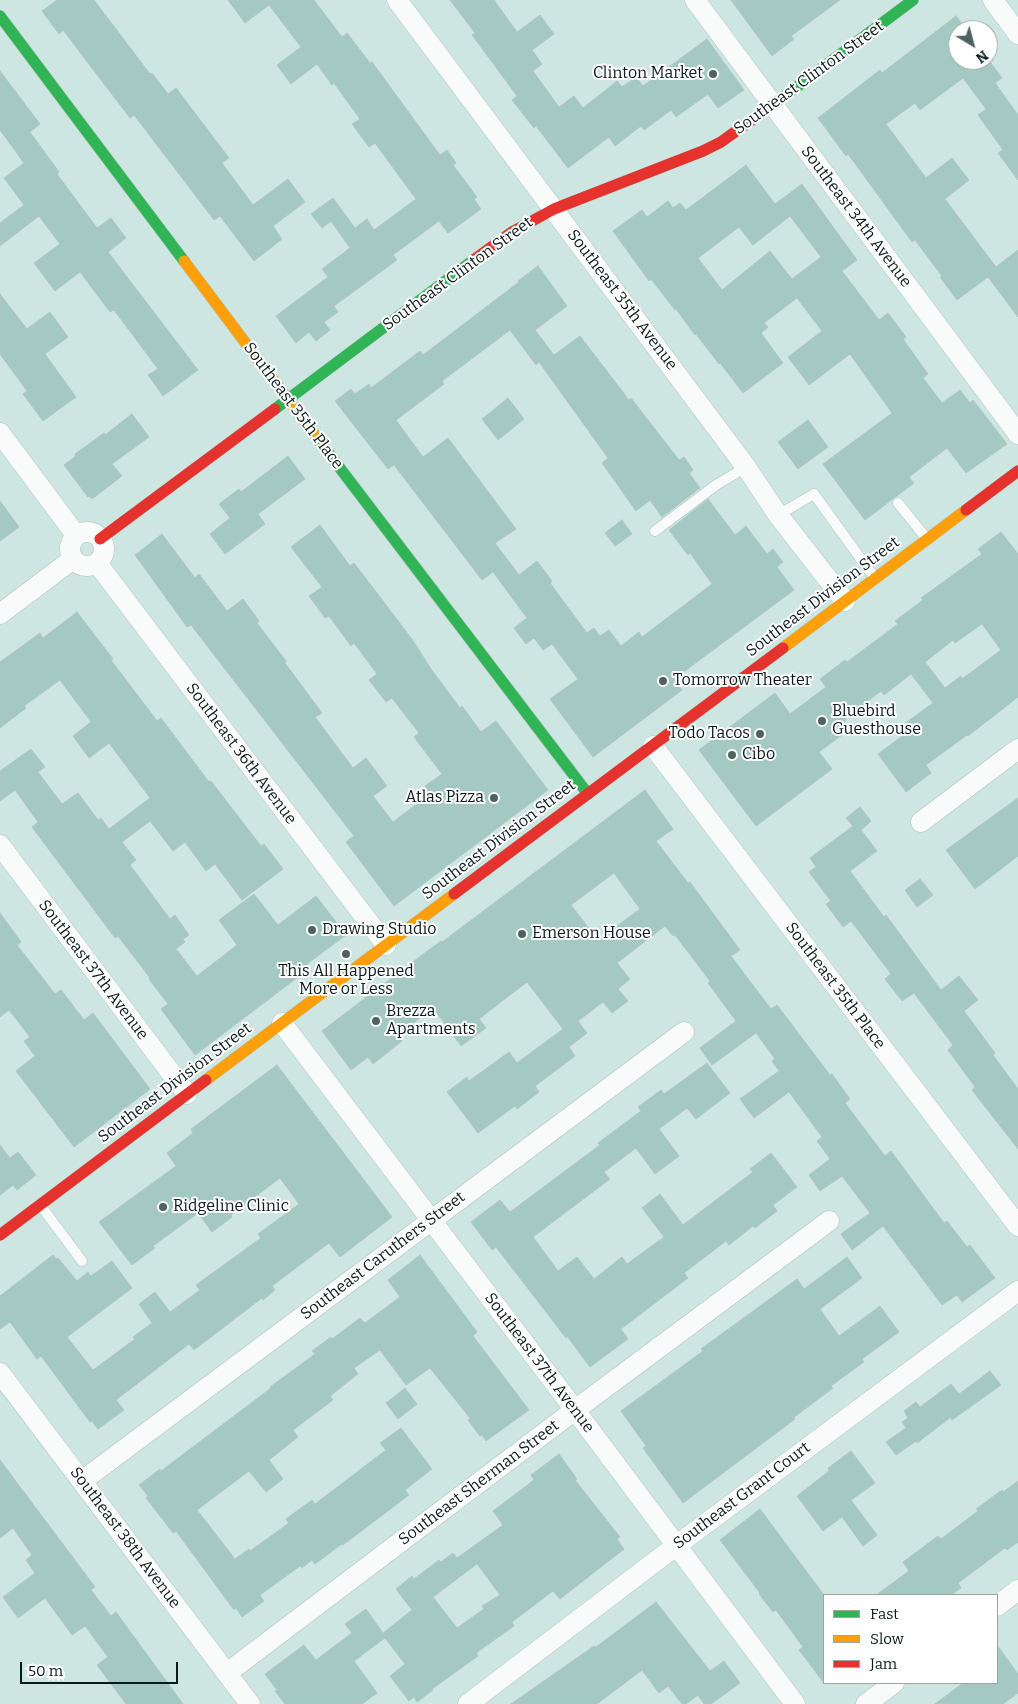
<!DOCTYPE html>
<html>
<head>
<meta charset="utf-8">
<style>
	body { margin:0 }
	#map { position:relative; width:1018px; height:1704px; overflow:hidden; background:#cee6e1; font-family:Bitter,serif }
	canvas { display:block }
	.legend { position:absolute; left:823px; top:1594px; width:175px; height:90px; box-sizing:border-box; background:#fff; border:1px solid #9da4a3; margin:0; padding:6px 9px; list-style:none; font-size:15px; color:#091b18 }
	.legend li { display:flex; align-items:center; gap:10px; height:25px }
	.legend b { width:25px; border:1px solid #9da4a3 }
	.north { position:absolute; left:948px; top:20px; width:50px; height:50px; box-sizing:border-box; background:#fff; border:1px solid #9da4a3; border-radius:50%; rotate:143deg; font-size:14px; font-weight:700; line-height:20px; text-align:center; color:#091b18 }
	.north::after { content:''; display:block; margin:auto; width:18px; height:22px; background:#4e625e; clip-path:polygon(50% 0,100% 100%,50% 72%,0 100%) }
	.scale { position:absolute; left:20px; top:1662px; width:158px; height:22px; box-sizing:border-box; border:2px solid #091b18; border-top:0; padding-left:6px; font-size:15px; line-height:18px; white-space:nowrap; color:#091b18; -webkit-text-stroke:4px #fff; paint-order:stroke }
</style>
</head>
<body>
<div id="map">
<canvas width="1018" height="1704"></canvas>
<ul class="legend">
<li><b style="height:6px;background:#30b455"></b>Fast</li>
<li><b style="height:6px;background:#ff9f0a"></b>Slow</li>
<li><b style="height:6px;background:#e5322d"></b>Jam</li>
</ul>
<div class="north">N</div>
<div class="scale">50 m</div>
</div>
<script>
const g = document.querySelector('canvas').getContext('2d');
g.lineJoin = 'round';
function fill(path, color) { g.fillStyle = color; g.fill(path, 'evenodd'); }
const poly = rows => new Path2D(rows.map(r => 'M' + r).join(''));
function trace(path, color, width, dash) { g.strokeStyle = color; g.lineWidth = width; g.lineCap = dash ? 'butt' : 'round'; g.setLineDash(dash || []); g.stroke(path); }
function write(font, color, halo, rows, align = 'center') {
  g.font = font + ' Bitter,serif'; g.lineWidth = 4; g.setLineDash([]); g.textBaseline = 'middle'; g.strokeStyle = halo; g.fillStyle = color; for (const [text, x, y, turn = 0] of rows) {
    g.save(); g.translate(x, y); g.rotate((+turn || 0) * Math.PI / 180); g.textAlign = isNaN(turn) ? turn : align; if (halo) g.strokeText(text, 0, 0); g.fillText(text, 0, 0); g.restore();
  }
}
const building = poly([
	[57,0,94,0,150,74,152,73,168,94,176,88,229,158,222,163,253,205,288,179,305,202,273,226,282,239,254,261,220,216,214,220,134,115,130,118,63,30,59,34,42,11,57,0],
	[228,0,314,0,342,37,347,33,370,63,372,62,440,155,447,150,456,163,453,165,477,197,474,199,481,209,448,233,439,221,393,255,397,260,334,306,338,312,324,322,330,330,316,341,309,332,296,343,276,316,328,277,322,269,350,248,331,221,322,228,311,214,333,198,355,228,367,219,374,230,416,199,375,143,369,147,352,124,360,119,334,83,332,85,317,64,291,84,277,65,301,47,269,5,245,23,228,0],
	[450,0,494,0,517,32,540,15,554,34,532,50,542,64,533,71,559,107,574,96,583,108,617,81,622,87,636,77,643,86,707,39,744,90,718,108,708,94,676,117,671,110,644,130,641,126,615,146,609,137,568,168,536,126,534,128,512,100,517,96,472,35,475,33,450,0],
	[731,0,840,0,791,36,794,39,772,56,731,0],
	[956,16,967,30,958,30,958,60,988,59,1002,78,995,83,1018,115,1018,180,998,153,1003,150,978,115,986,109,963,78,920,110,915,103,886,124,926,178,952,158,969,180,945,199,996,267,1018,250,1018,317,988,277,957,300,940,277,942,276,915,240,912,242,848,154,846,156,818,118,880,70,882,73,956,16],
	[0,71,40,124,30,132,59,172,57,174,97,228,111,218,126,238,108,252,198,370,163,396,148,375,158,369,114,310,110,312,80,272,55,291,34,263,60,244,39,216,0,246,0,223,24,205,4,178,24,163,0,130,0,71],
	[746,165,775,204,802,184,857,260,842,271,879,320,888,313,906,337,903,339,928,374,923,378,942,403,960,390,970,403,973,400,1007,444,966,473,947,448,909,477,914,483,865,520,823,464,892,413,850,354,809,385,788,357,822,331,797,298,764,323,768,327,761,333,783,363,743,393,720,363,719,364,696,334,695,335,676,309,675,310,651,279,649,281,613,231,642,210,647,217,668,201,673,208,680,203,686,210,746,165],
	[790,216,821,257,792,279,770,251,722,290,698,258,739,227,753,245,790,216],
	[538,266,567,306,535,330,554,355,580,336,629,400,631,398,679,460,684,457,693,470,689,473,700,488,662,517,650,500,636,511,602,463,608,458,539,362,536,365,510,330,442,381,444,384,396,420,423,457,448,438,516,529,495,543,519,575,537,561,552,581,550,583,587,633,594,628,600,636,609,630,621,646,639,632,642,637,712,584,690,553,688,555,669,530,708,499,735,535,746,526,767,554,773,549,783,562,777,567,794,590,674,679,682,690,593,757,550,699,578,679,552,644,543,650,534,638,526,644,514,628,527,618,493,572,482,580,394,465,388,469,335,401,351,389,355,394,369,384,371,388,420,351,423,355,519,282,518,281,538,266],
	[0,294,27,329,50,312,68,337,45,354,76,397,43,421,23,394,27,391,0,354,0,294],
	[508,398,524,419,498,440,482,419,508,398],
	[132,414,149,437,112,464,122,476,92,499,89,496,88,497,64,465,76,456,75,454,104,433,105,435,132,414],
	[808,420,828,447,798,469,778,442,808,420],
	[288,456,305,479,258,514,265,524,225,554,210,534,230,518,219,504,239,489,241,492,288,456],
	[0,501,19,527,0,541,0,501],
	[622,520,632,534,615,546,605,533,622,520],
	[320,525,350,566,354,563,377,593,414,642,431,669,460,708,462,706,481,732,496,721,548,790,394,906,346,842,354,836,191,625,187,627,135,555,162,534,195,578,199,574,227,611,243,599,259,621,257,623,286,661,285,663,322,713,315,717,353,768,366,758,387,786,373,796,393,822,430,794,425,786,442,774,414,737,419,733,392,698,386,702,369,680,377,674,354,643,351,646,329,616,325,618,309,596,322,587,291,547,320,525],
	[1001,532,1018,554,1018,697,968,736,967,735,926,765,931,773,906,792,878,754,909,731,904,724,933,703,911,674,884,695,881,691,845,718,846,720,844,722,850,729,819,752,832,769,756,826,699,750,775,693,790,714,826,687,820,679,845,660,847,662,898,624,895,621,923,600,921,598,982,554,978,549,1001,532],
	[982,624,1001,650,962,679,961,676,945,688,925,662,953,640,955,643,982,624],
	[77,612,113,659,111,660,157,721,161,718,209,782,211,781,261,846,264,844,283,869,242,900,215,864,206,871,185,842,173,851,150,821,122,842,136,860,130,865,170,919,175,915,189,935,183,939,185,942,176,949,197,976,237,945,219,920,254,894,278,925,316,896,346,935,307,964,310,968,195,1055,161,1009,168,1004,149,979,150,978,118,936,115,938,32,827,38,822,15,790,0,801,0,771,31,749,45,767,38,772,62,804,78,793,98,820,101,818,109,829,150,798,109,743,89,758,73,736,91,722,60,680,24,706,26,708,0,728,0,662,40,633,43,638,77,612],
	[645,790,673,829,656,841,688,883,690,882,740,950,731,956,771,1009,777,1005,830,1075,832,1074,850,1099,845,1103,885,1156,891,1151,944,1223,947,1221,967,1247,970,1245,995,1278,962,1302,957,1295,942,1305,883,1226,852,1250,841,1234,870,1213,842,1176,820,1191,809,1175,830,1159,817,1141,822,1137,789,1092,754,1118,740,1099,779,1071,772,1061,775,1059,756,1033,712,1065,700,1048,736,1021,708,983,710,981,675,935,673,936,665,926,617,963,630,979,618,989,628,1001,612,1013,603,1002,578,1021,587,1033,569,1047,575,1056,535,1086,539,1092,517,1109,515,1106,478,1133,447,1092,467,1077,469,1081,509,1052,517,1063,563,1029,527,982,479,1019,486,1028,461,1046,433,1008,398,1035,402,1041,373,1064,368,1057,351,1070,322,1031,418,958,441,941,442,942,645,790],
	[614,873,640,909,598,940,571,905,614,873],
	[1018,798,1018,856,975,889,946,850,1018,798],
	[860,807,871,821,861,830,877,851,850,871,884,917,886,915,941,990,959,976,978,1000,964,1011,995,1053,993,1055,1018,1089,1018,1149,972,1090,975,1087,948,1050,953,1045,914,993,902,1001,885,979,891,974,851,921,843,927,826,904,831,901,809,872,816,867,810,858,853,826,846,818,860,807],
	[920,879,933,895,917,907,905,890,920,879],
	[0,913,21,942,17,945,55,994,61,990,84,1020,93,1013,150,1089,74,1147,16,1071,35,1056,24,1041,30,1037,9,1010,0,1017,0,913],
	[707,1063,730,1093,696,1119,687,1108,659,1129,679,1156,655,1174,636,1148,604,1172,610,1179,533,1237,558,1271,577,1257,594,1279,622,1257,627,1264,664,1237,642,1208,660,1194,683,1225,753,1172,750,1169,771,1153,797,1187,773,1205,777,1211,755,1228,753,1226,729,1245,726,1241,684,1273,688,1278,621,1329,628,1339,590,1367,567,1336,566,1338,496,1247,492,1250,471,1222,500,1200,510,1212,600,1145,598,1143,641,1111,638,1107,661,1090,664,1094,707,1063],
	[277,1065,392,1217,340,1257,329,1243,272,1286,275,1290,263,1300,262,1298,194,1350,189,1344,116,1400,124,1410,98,1429,92,1421,90,1422,41,1356,37,1359,10,1322,0,1329,0,1296,53,1255,56,1259,58,1258,77,1281,88,1272,91,1276,112,1261,132,1288,67,1337,93,1370,135,1339,133,1337,152,1323,139,1304,155,1292,170,1312,200,1290,196,1285,261,1238,258,1234,299,1204,280,1178,231,1215,232,1217,212,1232,198,1213,153,1246,155,1248,132,1265,99,1222,176,1166,167,1153,193,1133,191,1129,277,1065],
	[0,1145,10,1158,18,1152,36,1175,17,1190,13,1185,0,1195,0,1145],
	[420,1255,477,1332,473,1336,529,1410,486,1441,482,1435,480,1436,468,1420,470,1418,430,1368,406,1385,380,1350,354,1368,358,1374,330,1396,333,1400,293,1430,298,1437,269,1460,283,1479,266,1492,249,1471,197,1510,235,1559,249,1549,250,1551,289,1523,286,1519,312,1500,315,1504,386,1450,380,1443,401,1428,432,1469,405,1490,409,1495,343,1545,342,1544,315,1564,312,1560,302,1568,300,1566,260,1595,264,1601,242,1617,236,1608,234,1610,176,1531,173,1533,146,1498,148,1496,139,1485,160,1469,161,1471,271,1388,270,1387,315,1354,312,1351,331,1337,332,1339,360,1318,365,1323,400,1297,388,1280,420,1255],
	[847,1257,862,1278,820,1309,839,1336,880,1306,899,1332,862,1359,864,1362,831,1386,833,1388,793,1418,795,1419,683,1503,643,1448,646,1446,621,1411,703,1351,701,1349,797,1279,804,1289,847,1257],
	[990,1371,1001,1385,952,1420,951,1417,917,1443,916,1441,896,1455,886,1442,906,1428,902,1422,908,1418,904,1411,916,1402,920,1407,951,1384,959,1394,990,1371],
	[405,1388,417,1404,398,1419,386,1403,405,1388],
	[851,1451,875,1483,851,1500,877,1535,863,1546,842,1517,823,1531,797,1496,829,1471,828,1468,851,1451],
	[559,1454,577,1479,575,1480,620,1537,617,1539,624,1549,560,1599,553,1591,512,1622,514,1626,476,1653,478,1656,432,1689,433,1690,417,1702,414,1697,409,1701,390,1676,405,1664,385,1638,354,1661,377,1693,362,1704,285,1704,275,1691,277,1690,265,1674,304,1645,316,1660,352,1633,345,1624,366,1609,383,1633,412,1610,396,1589,412,1576,414,1579,439,1560,441,1562,453,1553,457,1558,503,1525,493,1511,534,1480,531,1475,559,1454],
	[477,1564,500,1595,482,1606,484,1609,457,1628,433,1597,477,1564],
	[0,1460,95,1587,91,1590,111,1616,116,1612,183,1704,126,1704,97,1665,108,1657,85,1626,72,1635,45,1598,18,1618,3,1597,35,1573,26,1560,32,1555,13,1528,0,1538,0,1460],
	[1018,1481,1018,1542,1007,1550,1005,1548,958,1583,961,1588,951,1595,876,1595,909,1571,903,1562,938,1536,941,1539,978,1511,976,1509,1002,1490,1003,1492,1018,1481],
	[760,1509,824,1595,824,1683,799,1650,803,1647,776,1610,773,1612,759,1594,760,1593,720,1540,760,1509],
	[656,1602,710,1671,724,1661,740,1683,711,1704,704,1704,698,1695,686,1704,682,1704,668,1686,659,1693,642,1670,597,1704,511,1704,594,1646,596,1647,656,1602],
	[997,1645,1018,1674,1018,1693,1003,1704,935,1704,963,1683,997,1683,997,1645]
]);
fill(building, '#a4c9c3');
trace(building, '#b2c6c2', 1);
const lane = poly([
	[898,503,927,539],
	[778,515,814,494,874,577],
	[655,531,716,485,746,467],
	[41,1206,82,1261]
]);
const street = poly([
	[397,0,746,467,778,515,845,601],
	[695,0,1018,434],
	[993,0,1018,34],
	[0,433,76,535],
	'70 549a17 17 0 1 1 34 0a17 17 0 1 1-34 0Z',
	[97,563,386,945],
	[0,614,73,559],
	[653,746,1018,1226],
	[921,822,1018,749],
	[0,845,187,1094],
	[282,1023,575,1410,795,1704],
	[0,1373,250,1704],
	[82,1481,684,1032],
	[997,1606,1018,1590],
	[227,1673,575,1410,829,1221],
	[468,1704,677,1545,1018,1291],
	[866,1704,894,1683]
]);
const fast = poly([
	[0,16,184,261],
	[778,101,913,0],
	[275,409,475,259],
	[317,438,588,794]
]);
const slow = poly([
	[184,261,317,438],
	[783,648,966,510],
	[206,1080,454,894]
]);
const jam = poly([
	[475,259,512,232,554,209,703,151,721,142,778,101],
	[966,510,1018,471],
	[100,539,275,409],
	[454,894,783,648],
	[0,1235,206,1080]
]);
trace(lane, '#afc3bf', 11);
trace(street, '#afc3bf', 21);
trace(fast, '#afc3bf', 12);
trace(slow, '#afc3bf', 12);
trace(jam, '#afc3bf', 12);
trace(lane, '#f8fbfa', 10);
trace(street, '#f8fbfa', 20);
trace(fast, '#30b455', 11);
trace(slow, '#ff9f0a', 11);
trace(jam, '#e5322d', 11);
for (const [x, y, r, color] of [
	[713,74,5,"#4e625e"],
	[663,681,5,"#4e625e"],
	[822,721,5,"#4e625e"],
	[760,734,5,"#4e625e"],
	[732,755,5,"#4e625e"],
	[494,798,5,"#4e625e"],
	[312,930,5,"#4e625e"],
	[522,934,5,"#4e625e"],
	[346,954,5,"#4e625e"],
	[376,1021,5,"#4e625e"],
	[163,1207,5,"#4e625e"]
]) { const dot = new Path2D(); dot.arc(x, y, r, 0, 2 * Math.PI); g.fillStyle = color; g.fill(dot); trace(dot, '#fff', 2); }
write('16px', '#091b18', '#fff', [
	["Clinton Market",703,74,"right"],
	["Tomorrow Theater",673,681],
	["Bluebird",832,712],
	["Guesthouse",832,730],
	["Todo Tacos",750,734,"right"],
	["Cibo",742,755],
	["Atlas Pizza",484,798,"right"],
	["Drawing Studio",322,930],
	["Emerson House",532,934],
	["This All Happened",346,972,"center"],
	["More or Less",346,990,"center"],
	["Brezza",386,1012],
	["Apartments",386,1030],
	["Ridgeline Clinic",173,1207]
], 'left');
write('16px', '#091b18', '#fff', [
	["Southeast Clinton Street",809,78,-36],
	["Southeast 34th Avenue",856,217,53],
	["Southeast Clinton Street",458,274,-36],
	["Southeast 35th Avenue",622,300,53],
	["Southeast 35th Place",293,406,53],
	["Southeast Division Street",823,597,-37],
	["Southeast 36th Avenue",241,754,53],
	["Southeast Division Street",499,840,-37],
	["Southeast 37th Avenue",93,970,53],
	["Southeast 35th Place",835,986,53],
	["Southeast Division Street",175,1083,-37],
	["Southeast Caruthers Street",383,1256,-37],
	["Southeast 37th Avenue",539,1363,53],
	["Southeast Sherman Street",479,1483,-37],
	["Southeast Grant Court",742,1496,-37],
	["Southeast 38th Avenue",125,1538,53]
]);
</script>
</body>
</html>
